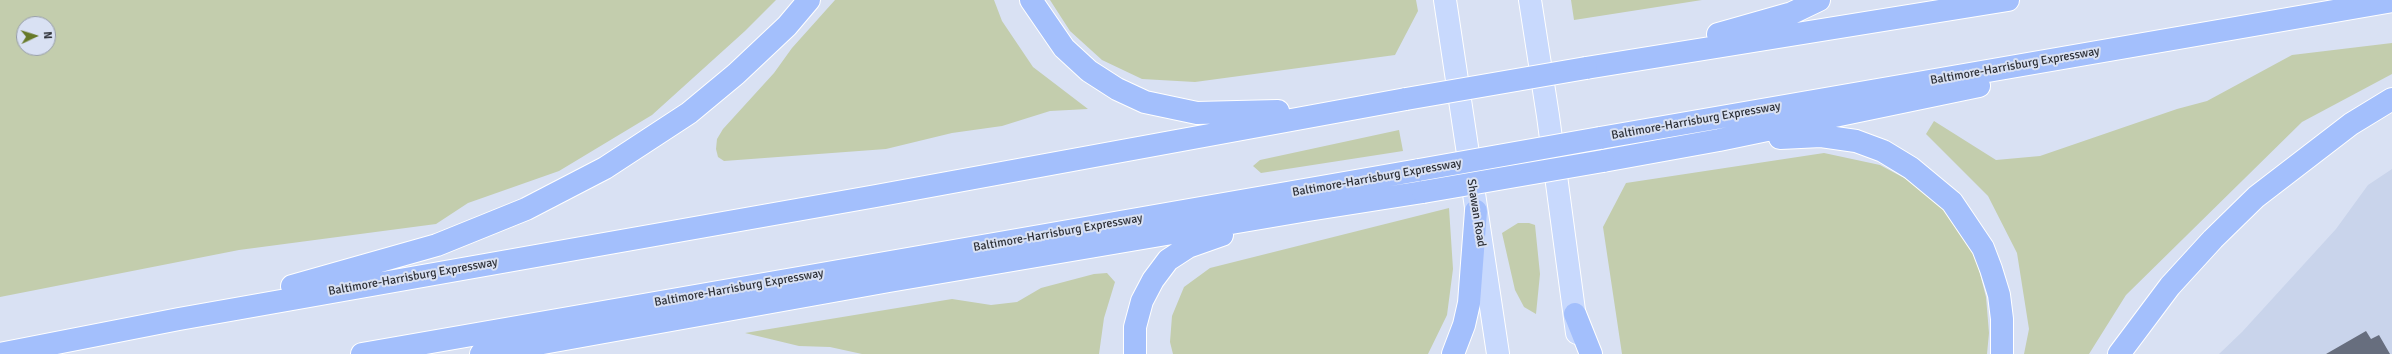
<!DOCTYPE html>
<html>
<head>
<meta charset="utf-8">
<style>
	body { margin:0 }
	#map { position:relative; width:2392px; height:354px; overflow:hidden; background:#d9e1f3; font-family:Signika,sans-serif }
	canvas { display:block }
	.north { position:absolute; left:16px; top:16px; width:40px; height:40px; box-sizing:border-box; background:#d9e1f3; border:1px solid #959ba8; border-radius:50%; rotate:86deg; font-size:11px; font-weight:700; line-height:16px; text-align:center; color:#2e3138 }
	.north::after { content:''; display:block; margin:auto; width:14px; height:18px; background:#667928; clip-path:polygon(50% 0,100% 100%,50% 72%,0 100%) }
</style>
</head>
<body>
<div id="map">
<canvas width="2392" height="354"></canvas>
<div class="north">N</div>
</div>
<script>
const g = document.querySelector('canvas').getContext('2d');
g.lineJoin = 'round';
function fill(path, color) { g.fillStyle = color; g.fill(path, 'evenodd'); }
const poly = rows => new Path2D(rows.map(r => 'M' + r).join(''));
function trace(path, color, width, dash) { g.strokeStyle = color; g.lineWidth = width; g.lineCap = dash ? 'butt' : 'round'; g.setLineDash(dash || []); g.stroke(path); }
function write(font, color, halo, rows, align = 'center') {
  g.font = font + ' Signika,sans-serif'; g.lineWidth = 4; g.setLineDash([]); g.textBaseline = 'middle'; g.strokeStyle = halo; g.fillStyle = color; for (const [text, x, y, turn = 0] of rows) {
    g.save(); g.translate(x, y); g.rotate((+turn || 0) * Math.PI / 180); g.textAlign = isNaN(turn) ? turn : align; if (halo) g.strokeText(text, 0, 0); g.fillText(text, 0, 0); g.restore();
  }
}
fill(poly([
	[2392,169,2392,354,2219,354,2242,332,2336,229,2368,185]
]), '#c9d4eb');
fill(poly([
	[0,0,776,0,745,31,652,115,559,171,468,203,436,224,239,250,0,297],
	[24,24,48,24,48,48,24,48],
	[835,0,994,0,1002,21,1033,67,1088,109,1050,111,1002,126,952,133,886,149,724,161,718,157,716,149,717,139,723,129,774,73,792,48],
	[1050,0,1416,0,1418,11,1395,55,1195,82,1142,79,1102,60,1070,31],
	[1571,0,1702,0,1574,20],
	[2392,43,2392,74,2302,122,2126,295,2089,354,2024,354,2029,329,2017,253,1988,196,1926,134,1934,121,1996,160,2040,156,2177,109,2207,101,2292,55],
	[1399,130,1403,151,1261,173,1253,166,1260,160],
	[1824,153,1880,165,1919,186,1951,215,1975,254,1986,297,1989,333,1987,354,1622,354,1603,227,1626,183],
	[1449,208,1453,269,1447,315,1428,354,1173,354,1170,342,1172,316,1184,287,1210,268],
	[1518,223,1529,223,1535,225,1540,274,1536,314,1524,307,1515,290,1502,233],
	[1107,273,1115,282,1104,318,1099,354,862,354,830,347,799,346,745,333,952,299,991,305,1017,302,1041,288,1094,274]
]), '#c3cdad');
fill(poly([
	[2366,331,2371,339,2379,335,2390,354,2326,354]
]), '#676e7e');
const major = poly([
	[1445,0,1498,354],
	[1530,0,1548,116,1577,333]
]);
const highway = poly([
	[1031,0,1064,48,1089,71,1117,89,1145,102,1197,113,1278,111],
	[1718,34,1792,13,1819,0],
	[1586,68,2008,0],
	[1600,138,2392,1],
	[1780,138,1821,136,1856,141,1883,151,1911,168,1952,202,1983,248,1991,269,1999,295,2002,319,2002,354],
	[1603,161,1719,140,1979,86],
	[292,286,437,245,526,209,605,168,689,113,736,74,787,26,809,0],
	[1575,314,1591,354],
	[0,354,179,319,876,196,1406,99],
	[362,354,1419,170],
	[481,354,889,281,1308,210,1423,192],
	[1135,354,1135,327,1142,301,1153,280,1168,260,1188,247,1222,235],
	[1453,354,1464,325,1469,303,1476,211],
	[2119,354,2170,286,2213,239,2256,197,2351,124,2392,99]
]);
trace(major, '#fff', 24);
trace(highway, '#fff', 24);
trace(major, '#c8d9fd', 22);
trace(highway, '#a3bffc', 22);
const highwayBridge = poly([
	[1406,99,1586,68],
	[1419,170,1600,138],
	[1423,192,1603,161]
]);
trace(highwayBridge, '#fff', 24, []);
trace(highwayBridge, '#a3bffc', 22);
write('12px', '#2e3138', '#d9e1f3', [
	["Baltimore-Harrisburg Expressway",2015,66,-10],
	["Baltimore-Harrisburg Expressway",1696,121,-10],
	["Baltimore-Harrisburg Expressway",1377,178,-10],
	["Shawan Road",1476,213,81],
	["Baltimore-Harrisburg Expressway",1058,233,-10],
	["Baltimore-Harrisburg Expressway",413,277,-10],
	["Baltimore-Harrisburg Expressway",739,288,-10]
]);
</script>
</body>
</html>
